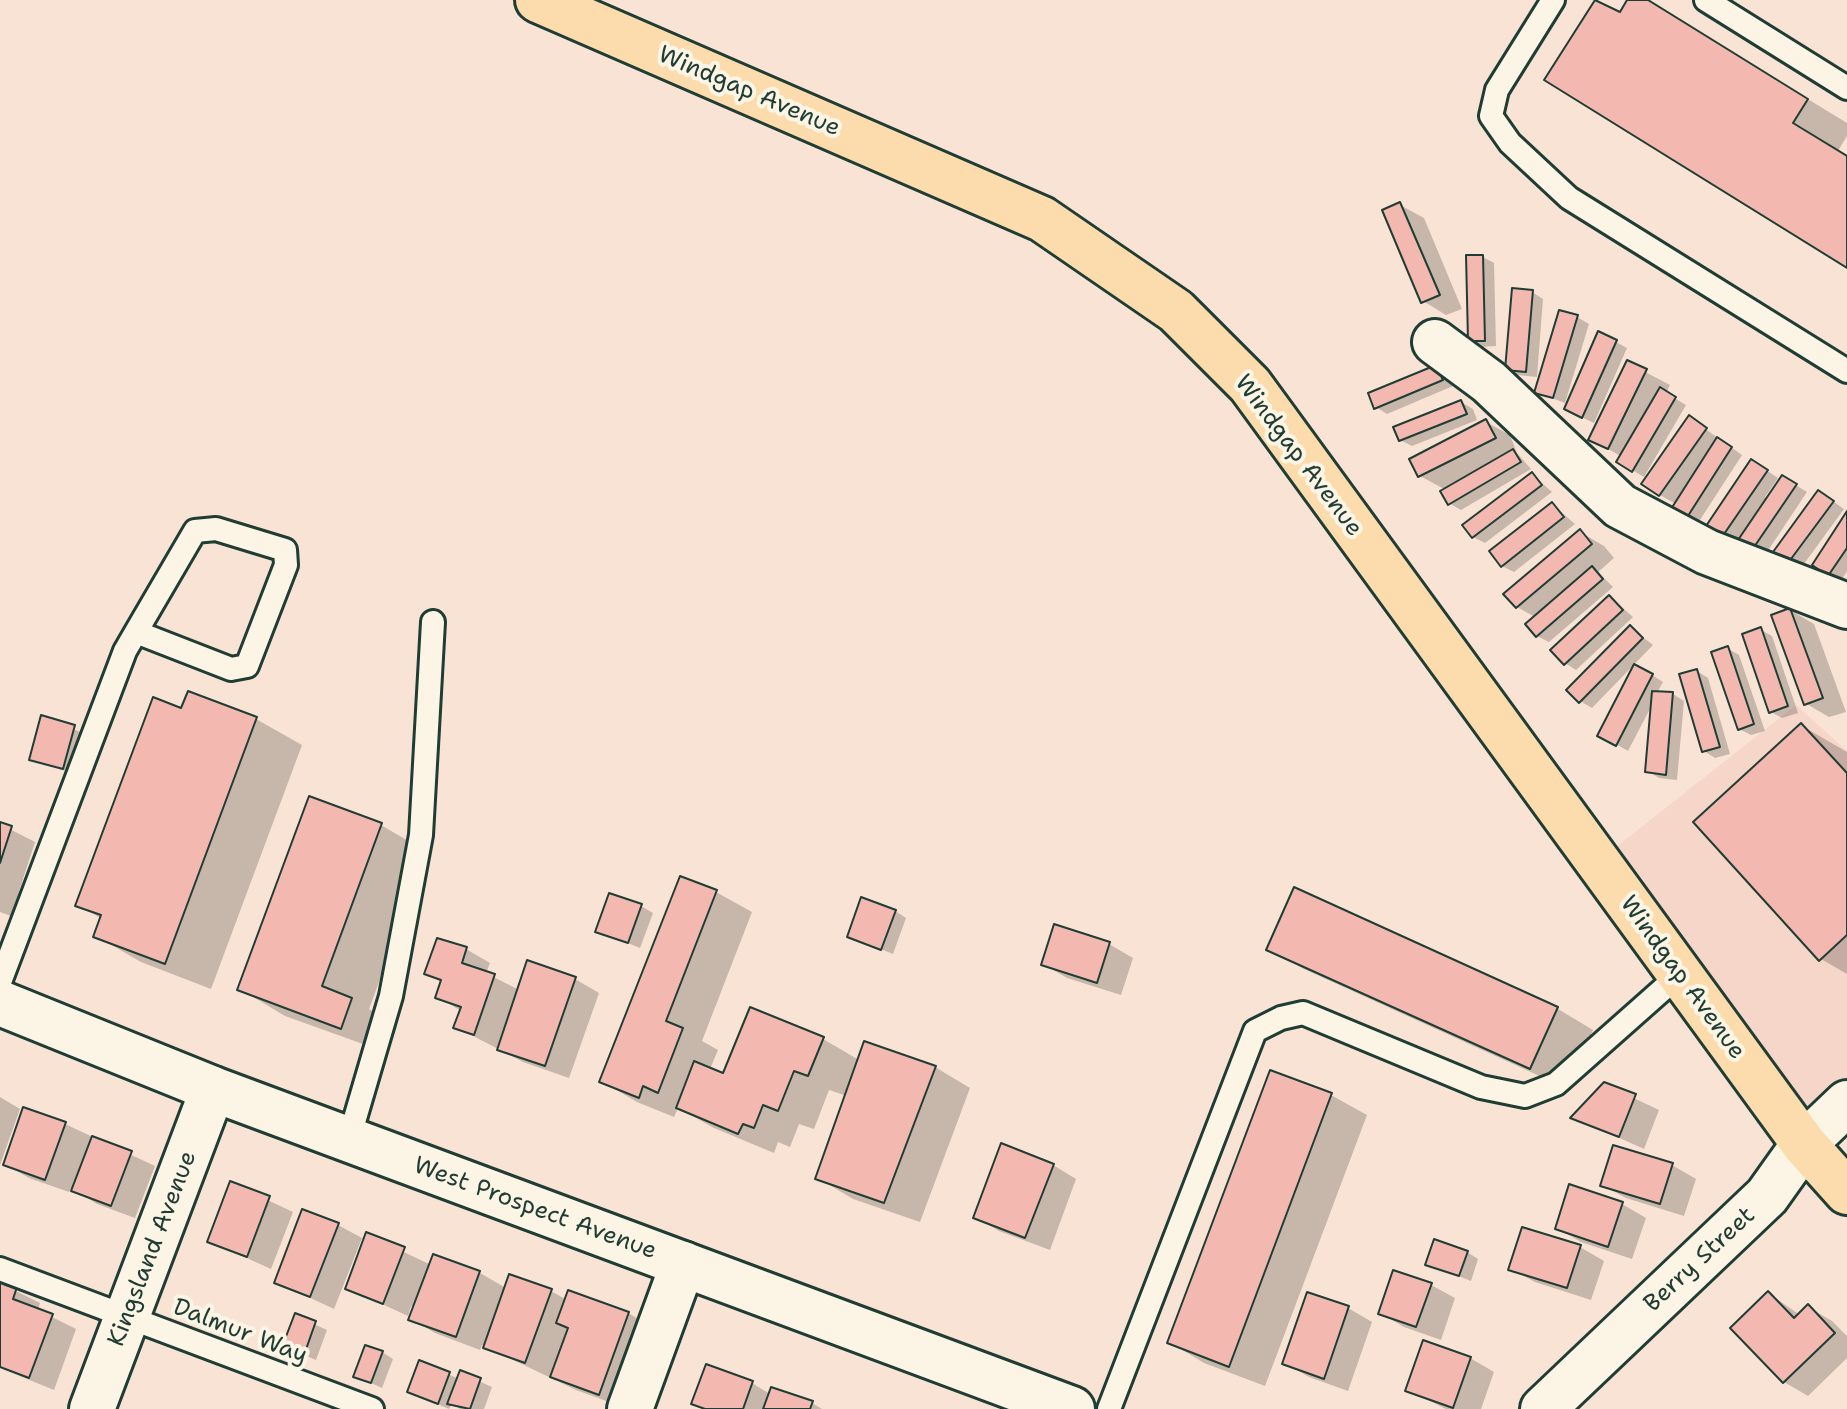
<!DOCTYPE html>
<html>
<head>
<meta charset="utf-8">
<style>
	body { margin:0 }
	canvas { display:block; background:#f9e3d5 }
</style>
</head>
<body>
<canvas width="1847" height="1409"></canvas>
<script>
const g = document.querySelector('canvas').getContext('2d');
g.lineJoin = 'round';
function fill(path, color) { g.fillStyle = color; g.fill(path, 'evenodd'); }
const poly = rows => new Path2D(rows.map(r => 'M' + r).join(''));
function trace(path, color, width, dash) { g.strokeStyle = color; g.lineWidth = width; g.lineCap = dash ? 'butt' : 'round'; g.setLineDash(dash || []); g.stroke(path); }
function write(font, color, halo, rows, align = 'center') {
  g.font = font + ' "Shantell Sans",sans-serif'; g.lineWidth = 8; g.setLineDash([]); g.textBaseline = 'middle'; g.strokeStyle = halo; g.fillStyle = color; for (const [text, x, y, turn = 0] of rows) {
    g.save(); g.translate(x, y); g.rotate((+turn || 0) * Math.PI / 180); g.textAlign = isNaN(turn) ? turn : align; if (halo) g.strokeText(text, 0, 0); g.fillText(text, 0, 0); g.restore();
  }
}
fill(poly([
	[1796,705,1847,751,1847,1103,1804,1144,1597,862]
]), '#f7d6ca');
fill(poly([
	[1597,0,1621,14,1630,0,1645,0,1847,123,1847,136,1838,151,1847,156,1847,265,1547,80],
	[1400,205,1424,218,1462,309,1446,315,1423,301],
	[1483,257,1494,263,1496,346,1481,347,1470,340],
	[1532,292,1543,299,1537,377,1518,375,1507,369],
	[1577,317,1589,324,1565,403,1536,392],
	[1616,342,1627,348,1594,423,1577,415],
	[1628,363,1670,385,1666,393,1686,405,1644,477,1619,462,1622,457,1591,439],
	[1436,367,1448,373,1453,386,1387,414,1376,407],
	[1461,402,1473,409,1477,420,1412,446,1400,440],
	[1690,418,1742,455,1698,523,1673,508,1676,504,1660,495],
	[1486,422,1510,435,1517,453,1531,469,1461,510,1449,503,1446,490,1420,476],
	[1763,468,1778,478,1765,497,1768,499,1794,484,1807,492,1763,558,1708,525],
	[1533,475,1552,492,1485,543,1473,537],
	[1830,499,1844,509,1801,568,1776,551],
	[1552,504,1575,524,1514,572,1502,566],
	[1847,515,1847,571,1841,581,1815,565],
	[1580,532,1604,546,1614,558,1598,572,1613,587,1549,642,1537,636,1535,617,1517,607],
	[1610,597,1633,617,1576,670,1565,663],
	[1790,610,1814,624,1846,712,1829,717,1805,703],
	[1631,628,1653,645,1592,708,1580,701],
	[1761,630,1772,636,1798,713,1782,718,1771,712],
	[1727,648,1739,655,1765,731,1751,735,1739,729],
	[1697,671,1708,678,1730,754,1715,758,1704,751],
	[1652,675,1663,682,1657,693,1673,694,1684,701,1677,780,1659,778,1648,771,1654,701,1628,751,1600,735],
	[183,711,256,719,302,745,211,989,141,962,96,936,102,919,78,905],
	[43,718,86,734,74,774,31,759],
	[1802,726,1847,752,1847,974,1821,959],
	[0,824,35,842,11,916,0,912],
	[381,825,427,852,369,1009,397,1026,388,1053,285,1016,240,989],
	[1295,890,1558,1009,1593,1030,1566,1088,1304,969,1268,949],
	[716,892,752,912,702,1041,718,1050,710,1069,725,1075,751,1010,823,1039,859,1060,935,1067,970,1088,920,1222,853,1199,818,1178,847,1096,829,1090,814,1129,799,1124,790,1147,778,1142,774,1153,714,1128,678,1108,674,1117,637,1102,601,1081],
	[641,906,653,913,640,948,598,931],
	[895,911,906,918,893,954,849,936],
	[1109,944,1133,958,1121,995,1067,978,1043,964],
	[466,949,490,963,486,973,519,990,575,979,599,993,569,1078,523,1062,456,1027,461,1011,438,997,443,983,427,973],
	[1271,1072,1331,1095,1367,1115,1265,1386,1204,1363,1169,1342],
	[1604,1084,1659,1110,1644,1149,1573,1117],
	[0,1097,20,1109,0,1165],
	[65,1124,155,1166,135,1218,97,1204,71,1188,69,1192,29,1178,5,1164],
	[1053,1165,1076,1179,1050,1250,999,1231,975,1217],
	[1672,1165,1696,1179,1684,1216,1626,1198,1602,1185],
	[231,1183,293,1212,271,1269,209,1241],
	[1622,1204,1646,1218,1632,1259,1581,1242,1557,1228],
	[338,1225,362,1238,334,1309,276,1282],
	[368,1235,431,1265,434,1256,480,1273,506,1288,551,1291,567,1300,628,1313,652,1327,623,1407,576,1390,482,1345,480,1350,435,1333,411,1319,415,1308,411,1306,408,1316,347,1288],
	[1580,1247,1604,1261,1591,1300,1535,1282,1511,1269],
	[1467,1252,1478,1259,1471,1281,1428,1264],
	[0,1283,40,1303,38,1310,76,1329,54,1390,0,1368],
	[1431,1285,1455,1298,1441,1340,1404,1327,1380,1313],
	[1768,1293,1800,1315,1808,1307,1832,1321,1847,1336,1847,1358,1808,1396,1784,1382],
	[1309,1294,1348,1308,1372,1322,1348,1391,1309,1377,1285,1363],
	[296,1316,327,1330,316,1360,284,1346],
	[382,1352,393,1359,382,1388,356,1376],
	[1470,1358,1494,1372,1481,1409,1446,1409,1408,1390],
	[421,1362,459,1379,461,1373,492,1387,484,1409,460,1409,452,1404,449,1409,409,1392],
	[752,1383,770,1394,812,1403,822,1409,703,1409,694,1403]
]), '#0003');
const building = poly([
	[1595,0,1620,12,1627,0,1648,0,1808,99,1793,123,1847,156,1847,268,1544,80,1595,0],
	[1400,202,1440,295,1421,303,1382,210,1400,202],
	[1466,255,1483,255,1485,341,1468,341,1466,255],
	[1512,288,1533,290,1526,372,1505,370,1512,288],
	[1559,310,1578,315,1553,398,1534,393,1559,310],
	[1598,331,1617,340,1582,418,1564,409,1598,331],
	[1627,360,1647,369,1608,449,1588,440,1627,360],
	[1436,365,1443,380,1374,409,1368,393,1436,365],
	[1660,387,1676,397,1632,472,1616,462,1660,387],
	[1461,400,1467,414,1399,441,1393,427,1461,400],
	[1689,415,1707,428,1659,496,1641,484,1689,415],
	[1486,419,1496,438,1418,477,1409,459,1486,419],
	[1717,437,1732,447,1686,519,1671,509,1717,437],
	[1513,449,1521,462,1448,505,1440,491,1513,449],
	[1751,459,1768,470,1722,537,1706,526,1751,459],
	[1532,472,1542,485,1472,538,1462,525,1532,472],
	[1782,475,1797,484,1750,553,1736,543,1782,475],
	[1818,490,1834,501,1788,563,1773,552,1818,490],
	[1552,502,1564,517,1501,567,1489,551,1552,502],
	[1847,511,1847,548,1828,576,1812,565,1847,511],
	[1580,529,1592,544,1516,608,1503,594,1580,529],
	[1592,566,1603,579,1536,637,1525,624,1592,566],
	[1609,595,1623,610,1564,665,1550,650,1609,595],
	[1790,608,1823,698,1804,705,1771,615,1790,608],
	[1630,625,1643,638,1579,703,1566,690,1630,625],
	[1761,627,1788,706,1769,713,1742,634,1761,627],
	[1728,646,1754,724,1738,730,1711,652,1728,646],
	[1634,664,1653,674,1616,746,1597,736,1634,664],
	[1697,669,1720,747,1702,752,1679,674,1697,669],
	[188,691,257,717,165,964,93,937,101,915,75,906,153,697,181,708,188,691],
	[1652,691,1673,692,1666,775,1645,772,1652,691],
	[41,715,75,725,63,769,29,760,41,715],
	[1801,723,1847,773,1847,935,1819,961,1693,822,1801,723],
	[309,796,382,823,322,986,352,998,341,1029,237,990,309,796],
	[0,822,12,826,0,863,0,822],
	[680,876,717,890,666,1021,683,1028,658,1093,643,1086,639,1098,599,1082,680,876],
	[1294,887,1558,1007,1530,1069,1266,950,1294,887],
	[609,893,642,904,628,943,595,932,609,893],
	[861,897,896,910,881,950,847,937,861,897],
	[1054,924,1110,942,1097,983,1041,965,1054,924],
	[437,938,467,947,462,963,495,974,474,1035,453,1028,461,1007,435,998,441,980,424,974,437,938],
	[527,960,576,977,545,1066,497,1050,527,960],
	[750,1007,824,1037,808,1076,794,1071,778,1111,763,1105,754,1128,743,1124,738,1134,676,1108,694,1061,723,1073,750,1007],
	[864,1041,936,1066,884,1203,815,1179,864,1041],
	[1270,1070,1332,1093,1229,1367,1167,1343,1270,1070],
	[1604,1082,1636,1094,1619,1137,1570,1118,1604,1082],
	[23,1107,66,1122,45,1180,3,1165,23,1107],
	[92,1136,132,1151,111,1206,71,1191,92,1136],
	[1001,1143,1054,1164,1025,1238,973,1218,1001,1143],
	[1613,1145,1673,1163,1660,1204,1600,1186,1613,1145],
	[230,1181,270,1196,247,1257,207,1242,230,1181],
	[1569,1184,1623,1202,1608,1247,1555,1229,1569,1184],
	[302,1209,339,1223,310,1297,274,1283,302,1209],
	[1522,1227,1581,1245,1567,1288,1508,1270,1522,1227],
	[366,1232,405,1247,383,1304,345,1289,366,1232],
	[1434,1239,1468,1251,1459,1276,1425,1265,1434,1239],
	[433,1254,480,1271,456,1337,408,1320,433,1254],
	[1393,1270,1432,1283,1416,1327,1378,1314,1393,1270],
	[509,1274,552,1289,525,1363,483,1348,509,1274],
	[0,1281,17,1287,13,1299,53,1314,29,1378,0,1367,0,1281],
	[568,1290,629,1312,599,1395,550,1377,568,1328,556,1323,568,1290],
	[1768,1291,1794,1318,1808,1304,1835,1333,1783,1383,1730,1328,1768,1291],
	[1307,1292,1349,1306,1324,1379,1282,1364,1307,1292],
	[295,1313,316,1321,304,1355,282,1347,295,1313],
	[1423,1340,1471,1357,1453,1408,1405,1391,1423,1340],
	[365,1345,383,1351,371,1383,353,1377,365,1345],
	[419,1360,450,1372,438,1404,407,1392,419,1360],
	[706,1364,753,1381,743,1409,705,1409,691,1404,706,1364],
	[460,1370,481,1378,470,1409,447,1404,460,1370],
	[771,1387,813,1401,810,1409,763,1409,771,1387]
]);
fill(building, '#f3b8b0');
trace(building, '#1f3d34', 2);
const service = poly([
	[1553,0,1497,90,1491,116,1510,143,1569,198,1847,371],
	[1706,0,1847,88],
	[0,982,125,651,136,632,195,531,216,529,285,550,286,565,247,666,231,669,136,632],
	[349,1139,391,996,421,835,433,622],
	[0,1269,372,1409],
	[1109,1409,1255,1031,1281,1018,1303,1013,1481,1087,1525,1096,1556,1084,1679,975]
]);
const minor = poly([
	[1435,342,1489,382,1620,506,1707,552,1847,606],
	[92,1409,213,1089],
	[630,1409,683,1264]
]);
const tertiary = poly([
	[0,1003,213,1089,1072,1409],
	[1543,1409,1767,1196,1804,1144,1847,1103]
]);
const primary = poly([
	[538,0,1042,219,1176,311,1250,385,1804,1144,1847,1192]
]);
trace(service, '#1f3d34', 28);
trace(minor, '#1f3d34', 50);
trace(tertiary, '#1f3d34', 50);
trace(primary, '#1f3d34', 50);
trace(service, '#fcf5e5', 22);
trace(minor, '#fcf5e5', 44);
trace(tertiary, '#fcf5e5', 44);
trace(primary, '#fcdcac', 44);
write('24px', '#1f3d34', '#fcf5e5', [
	["Windgap Avenue",749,92,23],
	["Windgap Avenue",1298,456,53],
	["Windgap Avenue",1682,978,54],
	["West Prospect Avenue",535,1209,20],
	["Kingsland Avenue",153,1249,-69],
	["Berry Street",1700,1260,-43],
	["Dalmur Way",240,1332,21]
]);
</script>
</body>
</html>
